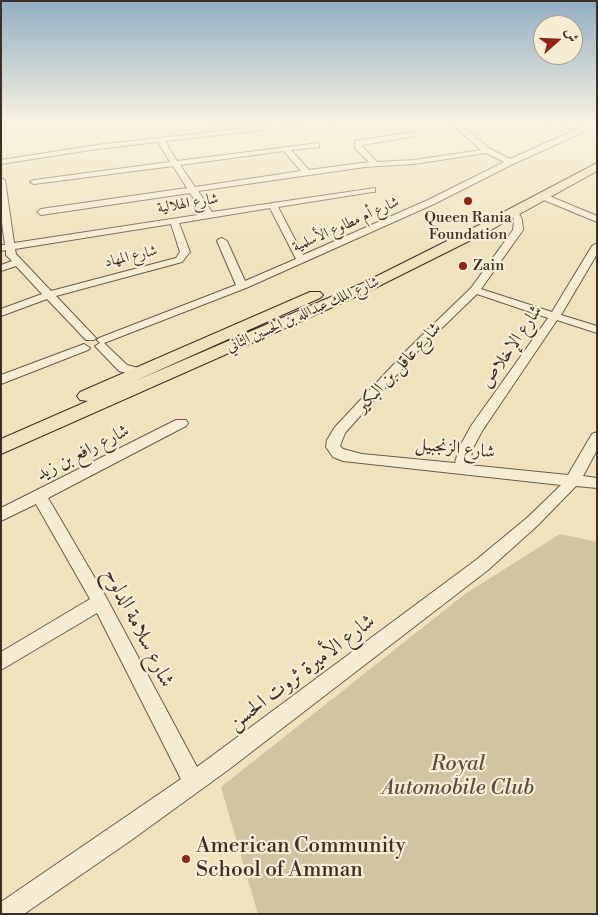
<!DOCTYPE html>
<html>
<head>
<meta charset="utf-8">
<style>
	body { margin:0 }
	#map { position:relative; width:598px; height:915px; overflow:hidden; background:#efe2bd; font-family:"Libre Bodoni",Amiri,serif }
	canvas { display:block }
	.frame { position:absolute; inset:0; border:2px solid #3d2f26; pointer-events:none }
	.north { position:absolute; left:533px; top:15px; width:50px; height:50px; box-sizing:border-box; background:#f5ecd4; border:1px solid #aba08e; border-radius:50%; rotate:70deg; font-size:14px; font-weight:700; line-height:20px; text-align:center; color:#3d2f26 }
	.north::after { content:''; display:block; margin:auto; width:18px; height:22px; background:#8f2418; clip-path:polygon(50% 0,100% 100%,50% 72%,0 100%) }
</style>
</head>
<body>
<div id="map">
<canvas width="598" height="915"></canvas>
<div class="frame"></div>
<div class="north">ش</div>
</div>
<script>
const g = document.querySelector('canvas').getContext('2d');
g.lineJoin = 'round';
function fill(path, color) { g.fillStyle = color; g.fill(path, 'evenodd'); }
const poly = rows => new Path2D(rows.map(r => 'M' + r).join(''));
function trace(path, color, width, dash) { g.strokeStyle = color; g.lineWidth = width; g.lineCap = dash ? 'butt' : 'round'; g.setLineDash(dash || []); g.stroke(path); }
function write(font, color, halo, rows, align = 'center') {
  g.font = font + ' "Libre Bodoni",Amiri,serif'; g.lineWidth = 4.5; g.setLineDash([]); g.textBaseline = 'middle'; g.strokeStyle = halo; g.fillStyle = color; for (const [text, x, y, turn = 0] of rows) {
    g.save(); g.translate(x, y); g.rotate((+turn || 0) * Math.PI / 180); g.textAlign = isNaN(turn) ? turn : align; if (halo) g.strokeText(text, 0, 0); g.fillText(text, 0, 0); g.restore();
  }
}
fill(poly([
	[208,124,272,124,217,130,212,130],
	[560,534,597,542,597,914,258,914,221,787,465,594]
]), '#d1c4a3');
const minor = poly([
	[284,124,301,124,298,126,165,141,177,161,319,143,319,147,291,150,309,170,369,162,355,148,355,141,412,132,416,134,415,136,362,145,363,147,377,162,414,160,481,150,452,124,459,124,490,149,510,159,568,133,543,125,542,124,551,124,574,131,590,124,597,124,597,126,513,164,434,204,246,288,104,343,127,365,142,369,144,372,142,375,138,376,119,371,95,346,100,343,97,340,99,338,236,285,217,241,219,239,222,238,227,241,245,281,296,259,270,208,179,223,190,252,182,262,56,296,94,336,96,338,94,340,86,340,47,299,1,316,1,309,42,294,16,266,1,271,1,265,12,261,6,255,6,250,1,251,1,245,5,245,1,215,1,178,5,180,14,243,204,214,190,193,41,215,37,212,41,209,187,188,173,166,34,184,30,182,34,180,170,162,158,142,97,149,1,164,1,160,97,145,284,124],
	[284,151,301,171,195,187,180,165,284,151],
	[486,153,504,162,428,200,303,255,278,207,372,192,375,192,375,188,212,212,198,191,365,167,414,164,486,153],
	[171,224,180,252,176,258,51,291,16,254,15,249,171,224],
	[326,124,333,124,341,131,335,132,326,124],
	[542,193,597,216,597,222,539,198,539,194,542,193],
	[514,208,517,209,522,220,523,230,481,289,552,312,592,246,597,243,597,254,561,315,597,326,597,333,557,320,482,431,473,448,469,465,568,475,592,434,597,432,597,450,583,476,597,478,597,488,576,486,538,525,488,570,228,770,130,841,24,914,1,914,1,902,181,779,97,613,1,670,1,652,90,599,36,504,1,521,1,508,176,420,186,420,188,423,186,426,48,498,106,597,197,767,476,560,528,517,561,485,343,461,333,457,326,447,327,440,335,427,410,347,471,288,513,230,514,220,510,211,514,208],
	[477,294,548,318,471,426,459,448,455,463,362,454,343,449,340,446,345,433,418,351,477,294],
	[84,344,90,348,88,350,1,384,1,375,84,344]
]);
const highway = poly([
	[597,163,597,171,489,231,371,290,1,454,1,439,88,401,80,400,77,396,80,392,310,292,320,292,323,295,320,298,135,381,361,284,479,225,597,163]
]);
trace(minor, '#6a5c4c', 2);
trace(highway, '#3d2f26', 2);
fill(minor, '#f5ecd4');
fill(highway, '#efe2bd');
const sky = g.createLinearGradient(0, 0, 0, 252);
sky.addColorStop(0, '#92aec2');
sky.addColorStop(0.49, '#f8f2e1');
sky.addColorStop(1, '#f8f2e100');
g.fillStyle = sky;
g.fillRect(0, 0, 598, 252);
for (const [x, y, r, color] of [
	[468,201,5,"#8f2418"],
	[463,266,5,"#8f2418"],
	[186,859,5,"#8f2418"]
]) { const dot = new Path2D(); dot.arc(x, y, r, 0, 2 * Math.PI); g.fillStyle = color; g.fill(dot); trace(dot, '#f5ecd4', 2); }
write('15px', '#3d2f26', '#f5ecd4', [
	["شارع الهلالية",188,204,-9],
	["شارع أم مطاوع الأسلمية",346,225,-24],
	["شارع المهاد",131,257,-13],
	["شارع الملك عبدالله بن الحسين الثاني",303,315,-24]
]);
write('15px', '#3d2f26', '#f5ecd4', [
	["Queen Rania",468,218],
	["Foundation",468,235],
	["Zain",473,266,"left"]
]);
write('18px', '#3d2f26', '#f5ecd4', [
	["شارع الإخلاص",512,347,-56],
	["شارع عاقل بن البكير",399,368,-47],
	["شارع الزنجبيل",455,449,6],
	["شارع رافع بن زيد",83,453,-27]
]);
write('21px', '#3d2f26', '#f5ecd4', [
	["شارع سلامة الدلوح",138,628,63],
	["شارع الأميرة ثروت الحسن",302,673,-37]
]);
write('italic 21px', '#5b4d3f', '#f5ecd4', [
	["Royal",458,765],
	["Automobile Club",458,789]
]);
write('21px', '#3d2f26', '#f5ecd4', [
	["American Community",196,847],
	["School of Amman",196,871]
], 'left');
</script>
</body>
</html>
